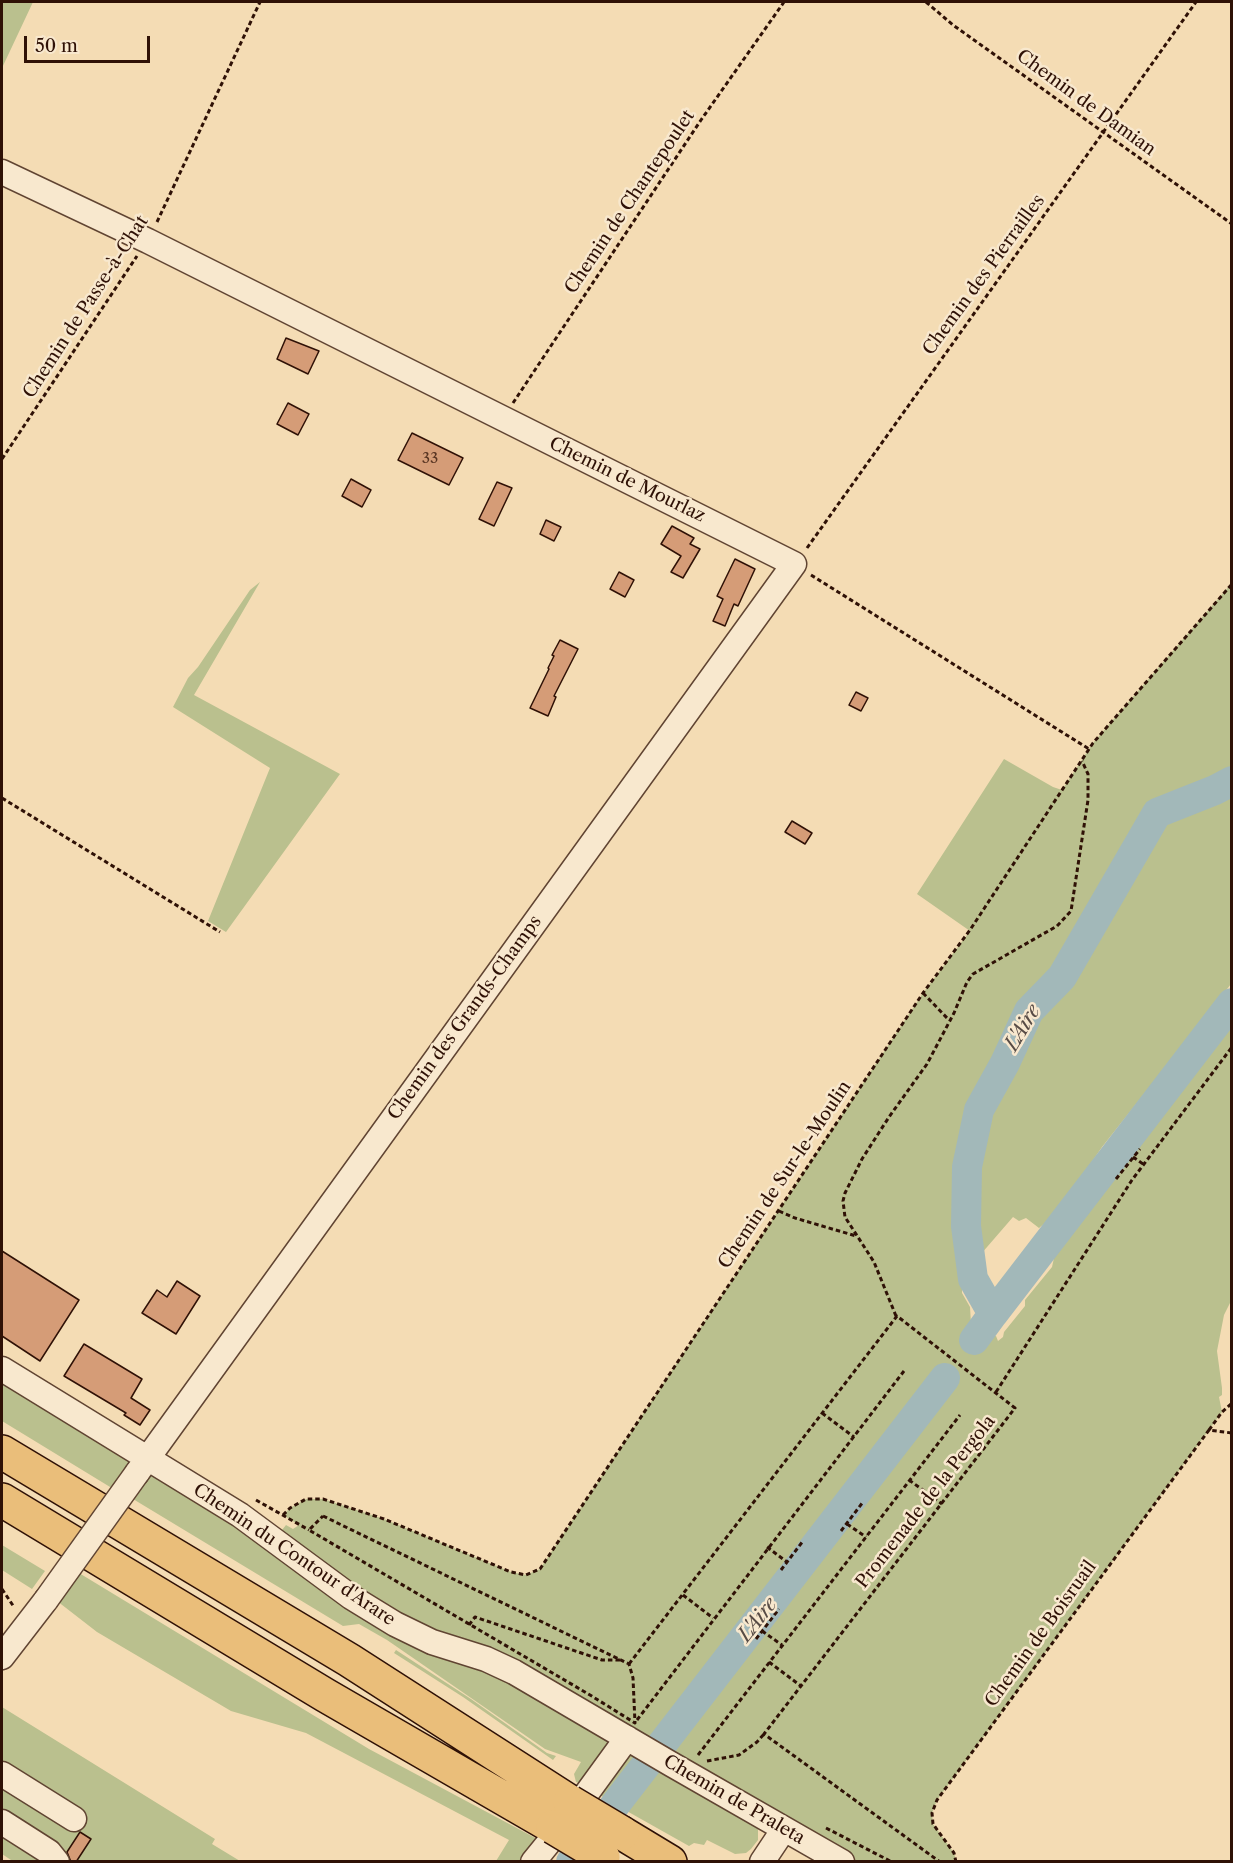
<!DOCTYPE html>
<html>
<head>
<meta charset="utf-8">
<style>
	body { margin:0 }
	#map { position:relative; width:1233px; height:1863px; overflow:hidden; background:#f4dcb4; font-family:"Libre Caslon Text",serif }
	canvas { display:block }
	.frame { position:absolute; inset:0; border:3px solid #2f1106; pointer-events:none }
	.scale { position:absolute; left:24px; top:36px; width:126px; height:27px; box-sizing:border-box; border:3px solid #2f1106; border-top:0; padding-left:8px; font-size:18px; line-height:21px; white-space:nowrap; color:#2f1106; -webkit-text-stroke:4px #f8e8ce; paint-order:stroke }
</style>
</head>
<body>
<div id="map">
<canvas width="1233" height="1863"></canvas>
<div class="frame"></div>
<div class="scale">50 m</div>
</div>
<script>
const g = document.querySelector('canvas').getContext('2d');
g.lineJoin = 'round';
function fill(path, color) { g.fillStyle = color; g.fill(path, 'evenodd'); }
const poly = rows => new Path2D(rows.map(r => 'M' + r).join(''));
function trace(path, color, width, dash) { g.strokeStyle = color; g.lineWidth = width; g.lineCap = dash ? 'butt' : 'round'; g.setLineDash(dash || []); g.stroke(path); }
function write(font, color, halo, rows, align = 'center') {
  g.font = font + ' "Libre Caslon Text",serif'; g.lineWidth = 5; g.setLineDash([]); g.textBaseline = 'middle'; g.strokeStyle = halo; g.fillStyle = color; for (const [text, x, y, turn = 0] of rows) {
    g.save(); g.translate(x, y); g.rotate((+turn || 0) * Math.PI / 180); g.textAlign = isNaN(turn) ? turn : align; if (halo) g.strokeText(text, 0, 0); g.fillText(text, 0, 0); g.restore();
  }
}
fill(poly([
	[2,2,33,2,2,68],
	[260,582,194,695,340,774,226,932,208,921,270,768,173,707,188,678,198,667,250,590],
	[1231,584,1231,984,1102,1147,1056,1214,1039,1228,1026,1218,1019,1221,1013,1217,962,1276,962,1293,970,1307,972,1340,996,1336,998,1341,1003,1337,1004,1332,1025,1306,1025,1300,1052,1267,1054,1258,1231,1027,1232,1299,1224,1315,1217,1351,1222,1388,1222,1395,1219,1397,1222,1412,937,1800,932,1813,933,1824,954,1853,956,1861,842,1861,460,1652,274,1540,286,1525,293,1529,299,1525,283,1515,290,1508,306,1499,323,1499,384,1519,511,1572,526,1575,540,1569,923,993,970,931,917,894,1004,759,1053,787,1062,790,1093,743],
	[2,1377,133,1457,115,1490,2,1421],
	[156,1471,495,1672,616,1741,584,1785,576,1782,574,1774,581,1762,545,1749,387,1640,359,1624,343,1626,133,1499,148,1476],
	[2,1545,45,1571,32,1589,2,1570],
	[79,1573,369,1749,541,1841,524,1861,496,1861,509,1840,306,1733,231,1711,97,1632,57,1601],
	[396,1650,471,1699,547,1753,556,1756,553,1760,463,1697,394,1653],
	[2,1707,215,1839,212,1844,240,1861,14,1862,2,1854],
	[627,1749,642,1754,606,1799,594,1791],
	[660,1764,758,1826,758,1840,751,1849,746,1853,735,1854,707,1840,704,1845,694,1843,689,1846,625,1810]
]), '#bac08e');
trace(poly([
	[993,1314,1232,1003],
	[974,1340,993,1314,973,1279,966,1226,967,1167,979,1110,1005,1063,1029,1011,1062,977,1157,813,1215,790,1232,781],
	[571,1862,945,1378]
]), '#a2b8b9', 30);
const building = poly([
	[286,338,319,351,308,374,277,359,286,338],
	[288,403,309,414,298,435,277,424,288,403],
	[412,433,463,458,449,485,398,460,412,433],
	[351,479,371,490,362,507,342,496,351,479],
	[497,482,512,488,494,526,479,519,497,482],
	[546,520,561,527,554,541,540,534,546,520],
	[672,526,694,538,690,544,700,549,683,578,671,572,681,556,661,544,672,526],
	[735,559,755,569,738,606,734,604,725,626,713,621,723,599,717,596,735,559],
	[619,572,634,580,625,597,610,589,619,572],
	[560,640,578,649,554,696,556,697,548,716,530,708,549,669,548,668,554,656,552,655,560,640],
	[856,692,868,698,861,711,849,705,856,692],
	[792,821,812,833,805,844,785,832,792,821],
	[2,1251,79,1300,40,1361,2,1336,2,1251],
	[177,1281,200,1296,176,1334,142,1313,157,1290,167,1297,177,1281],
	[84,1344,142,1379,131,1398,150,1410,140,1425,124,1415,126,1413,64,1376,84,1344],
	[80,1832,91,1839,76,1862,71,1862,67,1852,80,1832]
]);
fill(building, '#d59c77');
trace(building, '#2f1106', 1.5);
const minor = poly([
	[2,172,148,241,794,564,137,1473],
	[2,1369,240,1515,351,1597,395,1624,432,1642,486,1659,514,1672,671,1764,842,1862],
	[2,1657,46,1600],
	[2,1774,74,1819],
	[2,1822,49,1852,57,1862],
	[533,1862,568,1819,627,1738],
	[762,1862,784,1829]
]);
const highway = poly([
	[2,1452,349,1660,570,1802],
	[2,1500,325,1695,553,1827],
	[622,1833,670,1862]
]);
trace(minor, '#604432', 27);
trace(highway, '#2f1106', 36);
trace(poly([
	[926,2,953,25,1232,224],
	[157,222,260,2],
	[513,403,701,120,784,2],
	[2,459,137,256],
	[807,548,1196,2],
	[811,575,1089,749],
	[2,798,220,932],
	[923,993,949,1020],
	[1133,1157,1143,1164],
	[1116,1179,1140,1149],
	[779,1211,795,1218,856,1236],
	[896,1316,874,1262,845,1217,843,1201,845,1193,862,1159,889,1117,927,1064,954,1013,967,982,973,974,1057,926,1071,911,1088,800,1088,774,1082,761],
	[1232,1358,1232,1368],
	[996,1392,1132,1180,1232,1047],
	[822,1413,854,1437],
	[1209,1430,1222,1412,1232,1403],
	[909,1480,942,1504],
	[256,1500,309,1530],
	[283,1515,290,1508,306,1499,323,1499,384,1519,511,1572,526,1575,540,1569,923,993,970,930,1093,743,1232,584],
	[323,1516,629,1664,633,1678,635,1723,590,1695,309,1530,323,1516],
	[847,1524,866,1537],
	[841,1531,863,1502],
	[767,1547,787,1562],
	[781,1570,803,1541],
	[2,1589,14,1607],
	[683,1595,713,1618],
	[469,1625,475,1617,602,1660,621,1660],
	[762,1631,782,1645],
	[756,1639,779,1609],
	[769,1662,801,1686],
	[629,1664,897,1316,1015,1408,764,1734,940,1862],
	[637,1720,904,1371],
	[698,1755,960,1415],
	[707,1761,739,1755,757,1742,764,1734],
	[826,1828,892,1862],
	[956,1862,954,1853,933,1824,932,1813,937,1800,1209,1430,1232,1433]
]), '#2f1106', 3, [4.5, 3]);
trace(minor, '#f8e8ce', 24);
trace(highway, '#eabe7a', 33);
const minorBridge = poly([
	[46,1600,137,1473]
]);
const highwayBridge = poly([
	[570,1802,622,1833],
	[553,1827,603,1857]
]);
trace(minorBridge, '#604432', 27, []);
trace(highwayBridge, '#2f1106', 36, []);
trace(minorBridge, '#f8e8ce', 24);
trace(highwayBridge, '#eabe7a', 33);
write('15px', '#583422', null, [
	["33",430,459]
]);
write('18px', '#2f1106', '#f8e8ce', [
	["Chemin de Damian",1086,103,36],
	["Chemin de Chantepoulet",630,202,-56],
	["Chemin des Pierrailles",984,275,-54],
	["Chemin de Passe-à-Chat",86,307,-57],
	["Chemin de Mourlaz",627,480,26],
	["Chemin des Grands-Champs",465,1018,-54],
	["Chemin de Sur-le-Moulin",785,1175,-56],
	["Promenade de la Pergola",926,1502,-52],
	["Chemin du Contour d'Arare",294,1555,34],
	["Chemin de Boisruail",1041,1634,-54],
	["Chemin de Praleta",734,1800,30]
]);
write('italic 20px', '#574b45', '#f8e8ce', [
	["L'Aire",1023,1028,-59],
	["L'Aire",758,1620,-52]
]);
</script>
</body>
</html>
